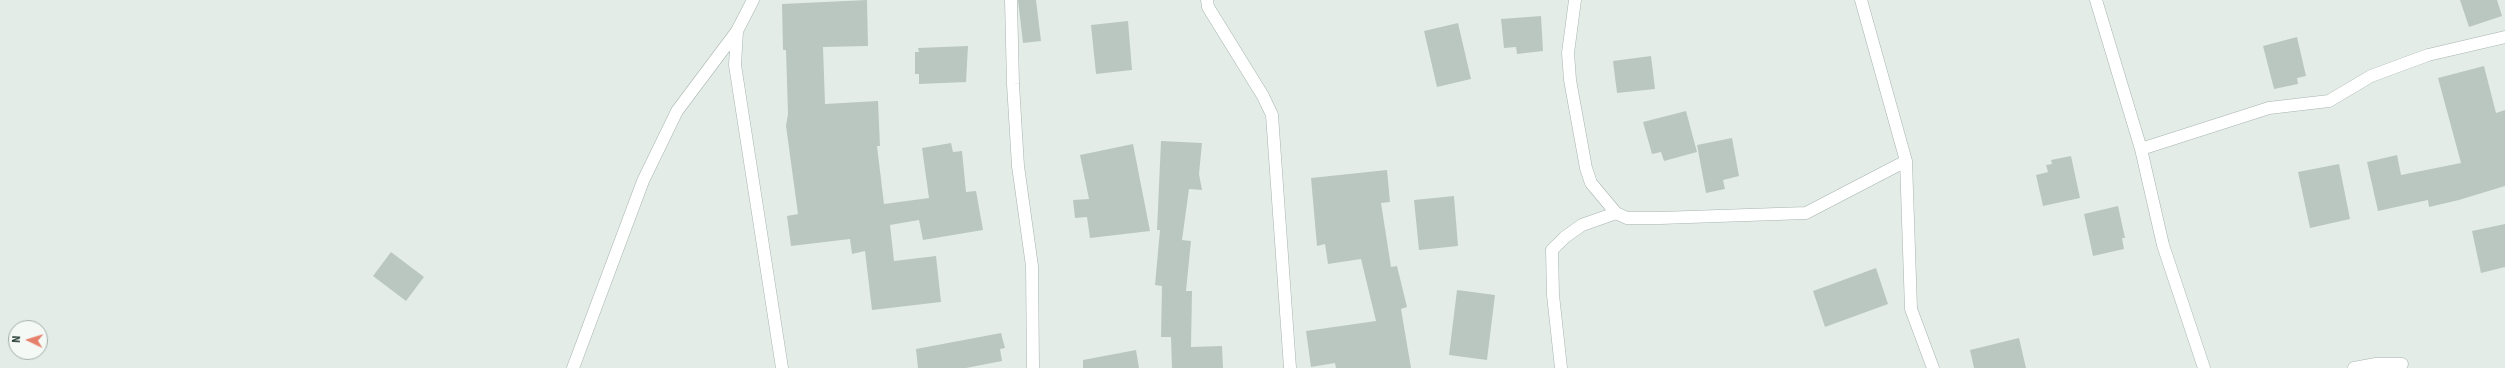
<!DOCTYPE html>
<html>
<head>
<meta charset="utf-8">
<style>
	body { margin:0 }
	#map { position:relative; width:2505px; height:368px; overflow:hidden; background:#e4ece8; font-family:"Source Sans 3",sans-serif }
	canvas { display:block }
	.north { position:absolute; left:8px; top:320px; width:40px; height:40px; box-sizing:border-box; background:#f5f9f6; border:1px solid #a2ada9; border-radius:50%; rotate:274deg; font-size:11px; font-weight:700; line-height:16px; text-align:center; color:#253c35 }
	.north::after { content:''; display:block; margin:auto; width:14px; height:18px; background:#e5806a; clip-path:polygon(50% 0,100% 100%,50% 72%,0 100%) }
</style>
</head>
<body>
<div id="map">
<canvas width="2505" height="368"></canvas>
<div class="north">N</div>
</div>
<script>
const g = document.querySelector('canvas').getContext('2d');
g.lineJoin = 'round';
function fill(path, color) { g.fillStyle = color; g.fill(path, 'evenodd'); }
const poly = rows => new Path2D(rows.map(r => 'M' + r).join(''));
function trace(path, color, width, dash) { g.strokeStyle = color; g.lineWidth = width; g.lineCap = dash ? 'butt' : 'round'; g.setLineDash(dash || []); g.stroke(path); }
fill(poly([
	[867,0,868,46,823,47,825,104,878,101,880,146,877,146,884,204,929,198,922,148,951,143,953,152,962,151,966,192,976,191,983,230,923,240,919,220,890,225,894,261,936,256,941,302,872,310,865,251,852,254,850,239,791,246,787,216,798,214,786,126,788,114,786,50,783,50,782,4],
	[1018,0,1036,0,1041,41,1023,43],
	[2460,0,2497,0,2502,16,2469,27],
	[1541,16,1543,51,1517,54,1516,47,1504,48,1501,19],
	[1128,21,1132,70,1096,74,1091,25],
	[1458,23,1471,79,1437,87,1424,31],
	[2297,37,2306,76,2297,78,2298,84,2274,89,2263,46],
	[968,46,966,82,919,84,919,74,915,74,915,52,919,52,918,48],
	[1651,56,1655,89,1617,93,1613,61],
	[2484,66,2496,113,2505,110,2505,186,2459,200,2429,207,2428,200,2378,211,2367,162,2397,155,2401,175,2461,163,2438,78],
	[1686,111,1697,152,1664,161,1661,152,1652,154,1643,122],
	[1732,138,1739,176,1723,180,1725,189,1706,193,1697,145],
	[1161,141,1202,143,1199,174,1202,190,1189,189,1182,240,1191,241,1186,291,1192,291,1191,347,1222,346,1223,368,1172,368,1171,337,1161,337,1162,286,1155,285,1160,230,1157,230],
	[1133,144,1150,231,1090,238,1087,217,1075,218,1073,200,1089,199,1080,155],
	[2071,156,2080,198,2043,206,2036,175,2048,172,2046,165,2052,164,2051,160],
	[2339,164,2350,219,2310,228,2298,172],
	[1387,170,1390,202,1381,203,1391,267,1397,266,1407,307,1401,309,1411,368,1336,368,1335,363,1311,367,1306,331,1376,321,1361,259,1328,264,1325,244,1317,246,1311,178],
	[1454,196,1458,246,1419,250,1414,200],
	[2118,206,2125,238,2122,238,2124,249,2093,256,2084,214],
	[2505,224,2505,267,2481,273,2472,231],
	[391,252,424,277,406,301,373,276],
	[1876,268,1888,304,1825,327,1813,291],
	[1457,290,1495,295,1487,360,1449,355],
	[1001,333,1005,348,1000,349,1002,361,966,368,918,368,916,349],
	[2019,338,2026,368,1974,368,1970,350],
	[1136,350,1139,368,1083,368,1083,360]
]), '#bac7c1');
const street = poly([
	[753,0,737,31,735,65,782,368],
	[1011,0,1013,84,1018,166,1032,266,1033,368],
	[1207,0,1208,7,1263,96,1272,115,1290,368],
	[1575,0,1568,53,1570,80,1586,168,1591,183,1616,213,1627,218,1660,218,1806,213,1906,161],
	[1861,0,1906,161,1911,309,1933,368],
	[2096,0,2141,149,2163,245,2204,368],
	[2141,149,2269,108,2329,101,2371,76,2428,55,2505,37],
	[573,368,643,181,677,111,737,31],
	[1561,368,1553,295,1552,250,1565,237,1582,225,1616,213],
	[2354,368,2376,364,2402,364]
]);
trace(street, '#a7b4af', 13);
trace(street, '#fff', 12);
</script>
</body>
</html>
